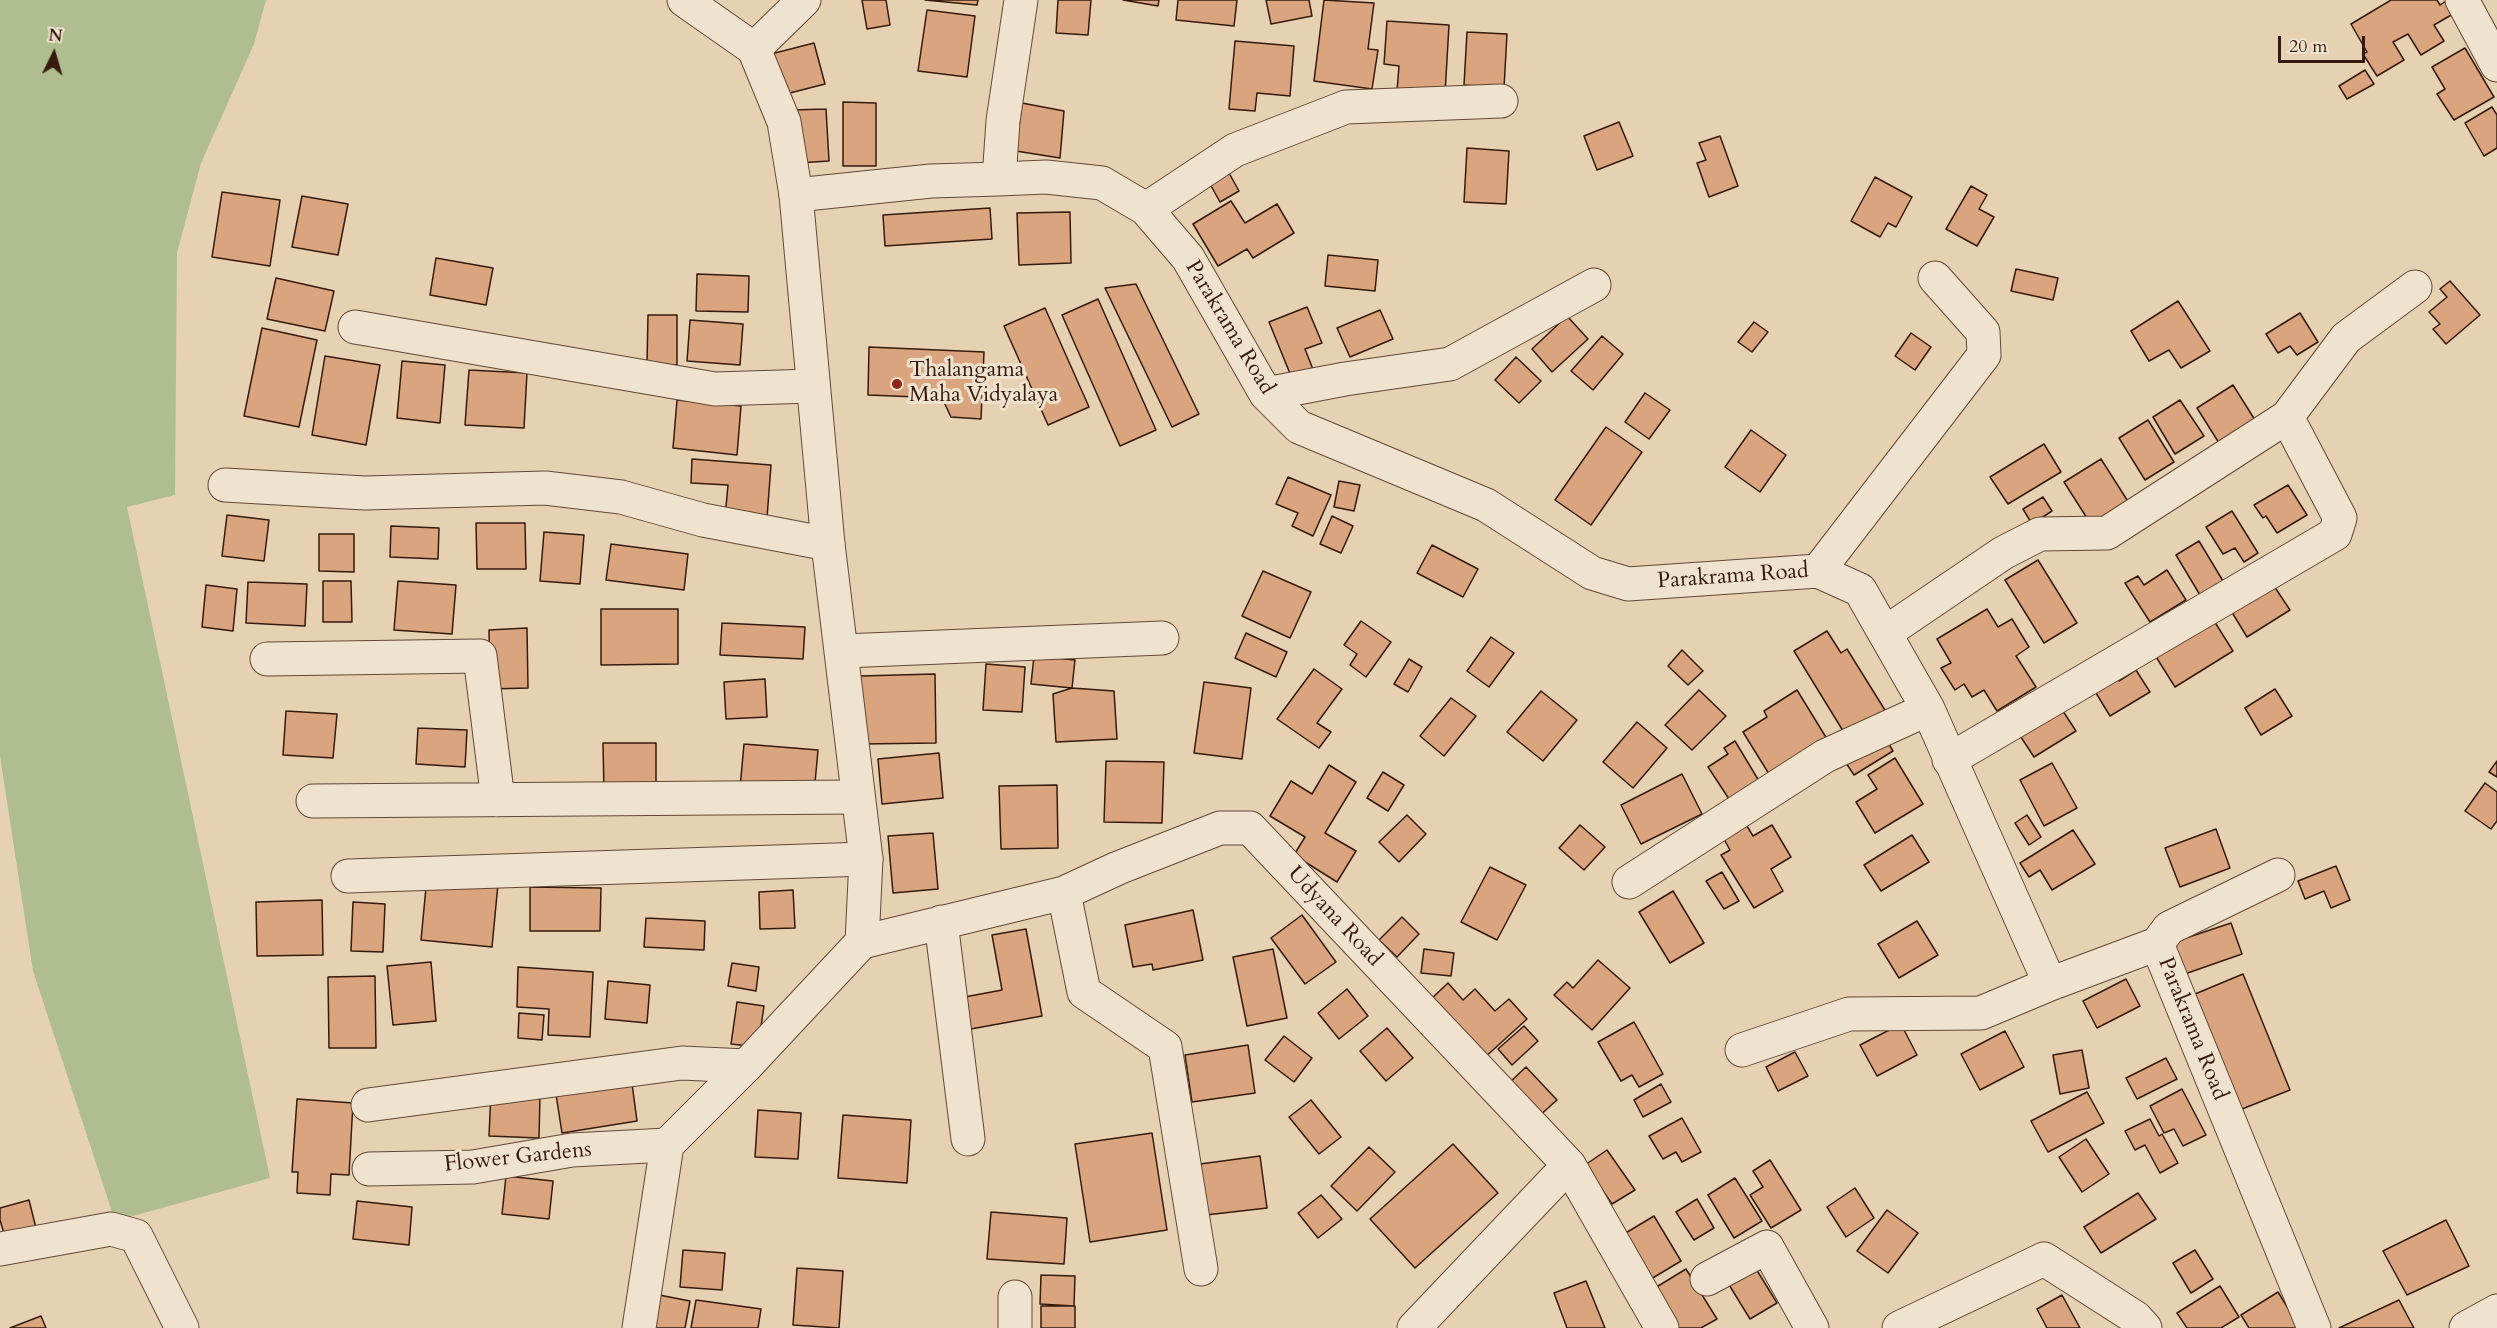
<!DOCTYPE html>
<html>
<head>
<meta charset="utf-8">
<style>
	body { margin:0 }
	#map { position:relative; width:2497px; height:1328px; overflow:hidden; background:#e6d2b3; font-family:Cardo,serif }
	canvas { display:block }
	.north { position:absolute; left:24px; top:24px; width:60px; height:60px; -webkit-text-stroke:4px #efe2ce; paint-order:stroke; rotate:5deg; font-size:16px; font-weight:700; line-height:24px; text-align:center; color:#351a0d }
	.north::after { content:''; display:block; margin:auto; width:21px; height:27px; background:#351a0d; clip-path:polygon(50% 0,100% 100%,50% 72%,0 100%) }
	.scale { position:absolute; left:2278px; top:36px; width:87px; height:27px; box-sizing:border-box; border:3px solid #351a0d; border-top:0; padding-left:8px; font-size:18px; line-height:21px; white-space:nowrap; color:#351a0d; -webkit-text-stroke:4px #efe2ce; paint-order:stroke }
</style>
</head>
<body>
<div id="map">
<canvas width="2497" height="1328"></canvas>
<div class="north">N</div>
<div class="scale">20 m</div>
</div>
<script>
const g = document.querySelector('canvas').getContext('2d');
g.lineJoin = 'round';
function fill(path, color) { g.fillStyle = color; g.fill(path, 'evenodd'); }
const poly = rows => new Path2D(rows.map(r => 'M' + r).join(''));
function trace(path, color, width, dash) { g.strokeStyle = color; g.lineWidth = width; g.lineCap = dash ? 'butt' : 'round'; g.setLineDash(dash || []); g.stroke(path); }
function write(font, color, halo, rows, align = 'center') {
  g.font = font + ' Cardo,serif'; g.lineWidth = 6; g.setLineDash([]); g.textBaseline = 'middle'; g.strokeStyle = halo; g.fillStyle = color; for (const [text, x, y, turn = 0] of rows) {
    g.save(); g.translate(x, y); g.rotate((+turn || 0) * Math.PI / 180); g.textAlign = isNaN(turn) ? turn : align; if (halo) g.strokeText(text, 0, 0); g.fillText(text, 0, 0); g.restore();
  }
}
fill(poly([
	[0,0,266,0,254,44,201,163,177,253,175,495,127,507,270,1178,115,1221,33,971,0,756]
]), '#b0bd90');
const building = poly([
	[862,0,886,0,890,25,867,29,862,0],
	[925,0,978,0,977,5,925,0],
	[1058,0,1091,0,1088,35,1056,33,1058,0],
	[1123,0,1159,0,1158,6,1123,0],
	[1178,0,1237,0,1234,26,1176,20,1178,0],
	[1266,0,1309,0,1312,16,1271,24,1266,0],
	[1324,0,1374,3,1368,49,1378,50,1372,89,1314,81,1324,0],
	[2391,0,2437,0,2440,5,2446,1,2453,14,2434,25,2444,41,2421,55,2408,34,2393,42,2404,60,2377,76,2363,54,2367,52,2351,24,2391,0],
	[927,10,975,16,967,77,918,71,927,10],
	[1387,21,1449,25,1445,94,1397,91,1399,66,1384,64,1387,21],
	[1467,32,1507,34,1504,88,1464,85,1467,32],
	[1235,41,1294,46,1290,96,1257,93,1255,111,1229,109,1235,41],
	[814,43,825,84,782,95,771,54,814,43],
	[2465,48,2494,97,2454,120,2437,94,2445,89,2432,67,2465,48],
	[2365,70,2374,84,2347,99,2339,86,2365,70],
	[843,102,876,103,876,166,843,166,843,102],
	[1022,103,1064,111,1060,158,1016,151,1022,103],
	[2492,107,2497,115,2497,148,2484,156,2465,123,2492,107],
	[826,109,829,161,797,163,792,110,826,109],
	[1619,122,1633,156,1597,170,1584,136,1619,122],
	[1720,136,1738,186,1709,197,1697,163,1706,160,1699,143,1720,136],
	[1467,148,1509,151,1506,204,1464,202,1467,148],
	[1229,173,1239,191,1220,202,1210,184,1229,173],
	[1875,177,1912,197,1896,227,1888,223,1880,237,1851,221,1875,177],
	[1971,186,1987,195,1979,209,1994,217,1977,246,1946,229,1971,186],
	[222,192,280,200,270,266,212,257,222,192],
	[302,196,348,204,338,255,292,247,302,196],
	[1231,201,1245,223,1277,204,1294,233,1253,258,1247,249,1218,266,1193,224,1231,201],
	[990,208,992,239,885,246,883,215,990,208],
	[1070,212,1071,263,1019,265,1017,213,1070,212],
	[1328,255,1378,260,1375,291,1325,286,1328,255],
	[436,258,493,268,486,305,430,295,436,258],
	[2016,269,2058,278,2053,300,2011,291,2016,269],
	[697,274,749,276,748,312,696,311,697,274],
	[276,278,334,291,325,331,267,319,276,278],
	[2450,281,2480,315,2446,344,2433,329,2440,324,2429,312,2447,297,2440,289,2450,281],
	[1136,284,1199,414,1172,427,1105,288,1136,284],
	[1098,299,1156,430,1120,446,1062,315,1098,299],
	[2178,301,2210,351,2181,368,2169,350,2149,361,2131,331,2178,301],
	[1307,307,1322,343,1305,349,1314,372,1293,381,1269,322,1307,307],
	[1045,308,1089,407,1048,425,1004,326,1045,308],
	[1380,310,1393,339,1350,357,1337,328,1380,310],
	[2300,313,2318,342,2297,355,2290,346,2278,353,2266,334,2300,313],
	[648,315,677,315,677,365,647,364,648,315],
	[1567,316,1588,339,1552,372,1532,349,1567,316],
	[690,320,743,324,740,365,687,361,690,320],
	[1754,322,1768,332,1752,352,1738,342,1754,322],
	[262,328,317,340,299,427,244,416,262,328],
	[1911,333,1931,347,1915,370,1895,356,1911,333],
	[1602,336,1623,354,1593,390,1571,371,1602,336],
	[869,347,984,352,981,419,951,417,942,398,868,395,869,347],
	[325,356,380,365,366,445,312,435,325,356],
	[1516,357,1541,381,1519,403,1495,380,1516,357],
	[402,361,445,365,440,423,397,418,402,361],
	[469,370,527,373,524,428,465,425,469,370],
	[2233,385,2255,420,2219,443,2197,408,2233,385],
	[1645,393,1670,410,1649,439,1625,422,1645,393],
	[677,400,741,406,737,455,673,448,677,400],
	[2180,400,2204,436,2175,454,2153,417,2180,400],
	[2148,420,2174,462,2145,480,2119,438,2148,420],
	[1606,427,1642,452,1591,525,1555,500,1606,427],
	[1751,430,1786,455,1760,492,1725,467,1751,430],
	[2044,444,2061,472,2008,504,1990,477,2044,444],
	[692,459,771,465,766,531,725,517,728,485,691,483,692,459],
	[2101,459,2129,503,2092,526,2064,482,2101,459],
	[1288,477,1331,495,1313,536,1292,526,1298,513,1276,504,1288,477],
	[1339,481,1360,485,1354,511,1334,507,1339,481],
	[2288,485,2307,515,2277,533,2266,516,2263,518,2254,505,2288,485],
	[2043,497,2052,511,2032,524,2023,509,2043,497],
	[2232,511,2258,553,2244,562,2235,548,2223,554,2206,527,2232,511],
	[227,515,269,520,264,561,222,556,227,515],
	[1332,516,1353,526,1341,553,1320,544,1332,516],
	[476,523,525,523,526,569,477,569,476,523],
	[391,526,439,528,438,559,390,557,391,526],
	[544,532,584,535,580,584,540,581,544,532],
	[319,534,354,534,354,572,319,571,319,534],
	[2199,541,2223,581,2200,595,2176,555,2199,541],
	[611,544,688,554,684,590,606,580,611,544],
	[1432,545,1478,569,1463,597,1417,573,1432,545],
	[2038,560,2077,623,2044,643,2005,580,2038,560],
	[2167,570,2186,600,2150,622,2125,583,2138,576,2144,585,2167,570],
	[1263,571,1311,592,1290,638,1242,616,1263,571],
	[323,581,351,581,352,622,323,622,323,581],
	[398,581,456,585,452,634,394,630,398,581],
	[248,582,307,584,305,626,246,623,248,582],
	[2272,583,2290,610,2247,637,2230,609,2272,583],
	[206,585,237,589,233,631,202,627,206,585],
	[601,609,678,609,678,664,601,665,601,609],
	[1987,609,1998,627,2012,619,2029,647,2016,656,2036,687,1997,711,1984,690,1972,697,1964,684,1955,690,1941,668,1951,663,1937,639,1987,609],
	[2211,616,2233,651,2175,687,2153,652,2211,616],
	[1361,621,1391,642,1366,677,1350,665,1357,654,1344,645,1361,621],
	[722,623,805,627,803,659,720,655,722,623],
	[527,628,528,688,490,689,489,630,527,628],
	[1827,631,1841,653,1847,649,1888,715,1848,739,1794,651,1827,631],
	[1246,633,1287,652,1276,677,1235,658,1246,633],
	[1491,637,1514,653,1489,687,1467,671,1491,637],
	[1682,650,1703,671,1688,685,1668,666,1682,650],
	[1034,656,1075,660,1072,688,1031,684,1034,656],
	[1409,659,1422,667,1408,692,1394,684,1409,659],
	[986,664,1025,667,1022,712,983,710,986,664],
	[1314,669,1342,689,1317,723,1331,732,1319,748,1277,719,1314,669],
	[2136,670,2150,692,2110,716,2093,688,2115,674,2119,681,2136,670],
	[935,674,936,743,861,744,860,676,935,674],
	[765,679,767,717,726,719,724,682,765,679],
	[1204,682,1251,688,1242,759,1194,753,1204,682],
	[1072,688,1114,691,1117,739,1056,742,1053,694,1072,688],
	[2275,689,2292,716,2261,735,2245,708,2275,689],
	[1699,690,1726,716,1692,750,1665,725,1699,690],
	[1797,690,1827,739,1769,774,1743,732,1767,717,1764,711,1797,690],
	[1541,691,1577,720,1543,761,1507,732,1541,691],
	[1451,698,1476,716,1444,756,1420,736,1451,698],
	[2059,705,2076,731,2034,757,2017,731,2059,705],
	[286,711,337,714,333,758,283,755,286,711],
	[1637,722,1667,748,1633,788,1603,762,1637,722],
	[418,728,467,730,465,767,416,764,418,728],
	[1884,736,1893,751,1854,775,1844,760,1884,736],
	[1735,741,1759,781,1729,799,1708,767,1728,754,1724,748,1735,741],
	[603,743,656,743,656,794,604,794,603,743],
	[744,744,818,750,814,794,740,788,744,744],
	[939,753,943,798,882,804,878,759,939,753],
	[1895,758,1923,804,1875,833,1856,802,1877,789,1868,775,1895,758],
	[1106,761,1164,762,1162,823,1104,822,1106,761],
	[2497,761,2497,777,2489,772,2497,761],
	[2052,763,2077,808,2044,826,2020,780,2052,763],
	[1329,765,1356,782,1325,833,1356,851,1337,882,1294,855,1305,837,1270,816,1291,781,1312,794,1329,765],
	[1383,772,1404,785,1388,811,1367,798,1383,772],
	[1682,774,1702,814,1641,844,1621,805,1682,774],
	[2485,783,2497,792,2497,821,2491,829,2465,811,2485,783],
	[1057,785,1058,848,1001,849,999,786,1057,785],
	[1407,815,1426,834,1399,862,1379,842,1407,815],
	[2027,815,2041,837,2029,845,2015,823,2027,815],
	[1744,821,1753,836,1772,825,1791,857,1771,869,1783,891,1754,908,1721,855,1730,850,1721,834,1744,821],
	[1580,825,1605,847,1584,870,1559,848,1580,825],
	[2216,829,2230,868,2180,887,2165,848,2216,829],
	[2073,830,2095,864,2052,890,2040,870,2029,877,2020,863,2073,830],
	[933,833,938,889,893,893,888,836,933,833],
	[1912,835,1929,862,1881,891,1864,865,1912,835],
	[2336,866,2350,900,2331,908,2324,891,2305,899,2298,881,2336,866],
	[1490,867,1526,885,1497,940,1461,922,1490,867],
	[1722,872,1739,901,1724,909,1706,881,1722,872],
	[427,877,498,884,492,947,421,940,427,877],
	[530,887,601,888,600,931,530,931,530,887],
	[793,890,795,928,760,929,759,892,793,890],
	[1673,891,1704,943,1670,963,1639,912,1673,891],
	[322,900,323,955,257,956,256,902,322,900],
	[353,902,385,904,383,952,351,951,353,902],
	[1193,910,1203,960,1153,970,1152,964,1133,967,1125,925,1193,910],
	[1302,915,1336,962,1305,984,1271,938,1302,915],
	[1402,917,1419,934,1397,957,1379,940,1402,917],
	[646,918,705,921,704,950,644,947,646,918],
	[1917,921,1938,955,1899,978,1878,944,1917,921],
	[2231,923,2242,954,2179,976,2168,944,2231,923],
	[1026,929,1042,1016,960,1031,954,999,1002,990,992,935,1026,929],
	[1273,949,1287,1018,1247,1026,1233,957,1273,949],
	[1424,949,1454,953,1451,976,1421,973,1424,949],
	[1598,960,1630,988,1592,1030,1554,995,1567,982,1573,988,1598,960],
	[431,962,436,1021,393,1025,387,966,431,962],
	[732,963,759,967,756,991,728,986,732,963],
	[518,967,593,972,590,1037,548,1035,549,1009,517,1007,518,967],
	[2243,974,2290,1090,2242,1109,2195,994,2243,974],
	[375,976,376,1048,329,1048,328,977,375,976],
	[2126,979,2140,1006,2097,1028,2083,1001,2126,979],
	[608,981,650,985,647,1023,605,1019,608,981],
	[1448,983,1463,1000,1475,989,1495,1011,1509,999,1527,1019,1482,1060,1429,1001,1448,983],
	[1347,989,1368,1016,1339,1039,1318,1013,1347,989],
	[737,1002,764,1006,758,1047,731,1044,737,1002],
	[519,1013,544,1015,542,1040,518,1038,519,1013],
	[1634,1022,1663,1074,1639,1087,1632,1075,1621,1081,1598,1042,1634,1022],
	[1901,1024,1917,1055,1877,1076,1860,1045,1901,1024],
	[1524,1026,1538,1041,1512,1065,1498,1049,1524,1026],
	[1387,1028,1413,1058,1386,1081,1360,1051,1387,1028],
	[2005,1031,2024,1067,1980,1090,1961,1054,2005,1031],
	[1284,1036,1312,1058,1294,1082,1265,1060,1284,1036],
	[1248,1045,1255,1093,1192,1102,1185,1055,1248,1045],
	[2082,1050,2089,1088,2060,1094,2053,1055,2082,1050],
	[1795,1052,1808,1076,1778,1091,1766,1067,1795,1052],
	[2166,1058,2177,1079,2137,1099,2126,1078,2166,1058],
	[1526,1067,1557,1100,1538,1117,1508,1084,1526,1067],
	[631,1076,637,1121,562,1133,555,1088,631,1076],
	[1661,1084,1671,1102,1643,1117,1634,1100,1661,1084],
	[2182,1089,2206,1135,2183,1146,2174,1129,2164,1133,2150,1106,2182,1089],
	[491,1092,540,1095,539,1138,489,1136,491,1092],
	[2087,1092,2104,1123,2048,1152,2031,1121,2087,1092],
	[297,1099,353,1103,349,1175,331,1174,330,1195,297,1193,298,1172,292,1172,297,1099],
	[1311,1100,1341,1137,1319,1154,1289,1117,1311,1100],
	[758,1110,801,1113,798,1159,755,1157,758,1110],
	[843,1115,911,1120,907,1183,838,1178,843,1115],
	[1682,1118,1701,1152,1682,1162,1676,1152,1663,1159,1649,1136,1682,1118],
	[2150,1119,2159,1136,2162,1134,2178,1163,2160,1173,2145,1145,2135,1150,2125,1131,2150,1119],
	[1152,1133,1167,1230,1090,1242,1075,1144,1152,1133],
	[2086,1139,2109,1174,2082,1192,2059,1157,2086,1139],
	[1453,1144,1498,1193,1415,1268,1370,1219,1453,1144],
	[1369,1147,1395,1172,1357,1211,1331,1186,1369,1147],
	[1607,1150,1635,1190,1612,1204,1585,1165,1607,1150],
	[1260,1156,1267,1208,1206,1215,1200,1164,1260,1156],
	[1770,1160,1801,1210,1771,1228,1750,1195,1763,1187,1753,1171,1770,1160],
	[506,1176,553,1181,549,1219,502,1214,506,1176],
	[1735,1178,1762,1221,1734,1238,1708,1195,1735,1178],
	[1855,1188,1874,1218,1846,1237,1827,1207,1855,1188],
	[2138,1193,2156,1219,2101,1253,2084,1227,2138,1193],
	[1321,1195,1342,1219,1318,1238,1298,1213,1321,1195],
	[1697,1199,1714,1228,1694,1240,1676,1212,1697,1199],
	[29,1200,36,1228,5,1237,0,1220,0,1208,29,1200],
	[357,1201,412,1207,409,1245,353,1239,357,1201],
	[1887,1210,1918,1233,1888,1273,1857,1251,1887,1210],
	[991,1212,1067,1218,1064,1264,987,1259,991,1212],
	[1654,1216,1681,1261,1641,1285,1619,1237,1654,1216],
	[2446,1220,2469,1266,2407,1295,2383,1251,2446,1220],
	[683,1250,725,1253,722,1290,680,1287,683,1250],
	[2195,1250,2213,1279,2191,1293,2173,1263,2195,1250],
	[1750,1259,1777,1303,1750,1319,1723,1275,1750,1259],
	[797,1268,843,1271,839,1328,793,1325,797,1268],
	[1686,1269,1717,1319,1701,1328,1673,1328,1650,1291,1686,1269],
	[1041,1275,1075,1276,1074,1306,1040,1304,1041,1275],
	[1586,1281,1605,1328,1567,1328,1554,1293,1586,1281],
	[2220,1286,2239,1317,2221,1328,2187,1328,2177,1313,2220,1286],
	[2278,1292,2300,1328,2249,1328,2241,1315,2278,1292],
	[654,1294,690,1301,685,1328,648,1328,654,1294],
	[2062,1295,2080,1328,2047,1328,2037,1309,2062,1295],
	[696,1300,761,1309,758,1328,691,1328,696,1300],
	[2399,1300,2414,1328,2339,1328,2399,1300],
	[1041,1306,1075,1306,1075,1328,1041,1328,1041,1306],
	[41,1316,46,1328,10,1328,41,1316]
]);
fill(building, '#daa47e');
trace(building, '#351a0d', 1.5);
const minor = poly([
	[2462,0,2497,65],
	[754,49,804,0],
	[999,179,1003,121,1021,0],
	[796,195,931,181,999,179,1046,177,1102,183,1146,209,1188,258,1266,394,1299,427,1486,505,1592,573,1628,584,1818,571,1860,590,1928,709,2050,984,2157,944,2314,1328],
	[1146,209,1235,150,1346,107,1501,101],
	[355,327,715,389,813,386],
	[1266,394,1345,379,1450,364,1594,285],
	[225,485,365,493,545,488,621,497,703,520,828,544],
	[1818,571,1984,355,1983,332,1935,278],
	[1885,633,2003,553,2040,534,2107,533,2287,417,2346,338,2415,287],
	[843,651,1162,638],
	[267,659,480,656,498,800],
	[1949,760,2335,534,2340,518,2287,417],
	[313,801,857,797],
	[348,876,866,859],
	[1629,882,1825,756,1928,709],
	[1064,893,1084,992,1165,1047,1201,1269],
	[941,922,968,1139],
	[862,942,1064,893,1118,868,1220,828,1250,828,1569,1165,1662,1328],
	[2157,944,2169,928,2278,875],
	[1742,1050,1849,1014,1981,1013,2050,984],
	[368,1105,682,1063,746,1066],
	[369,1169,473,1167,572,1150,667,1145],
	[0,1249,111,1229,136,1236,182,1328],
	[1707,1279,1767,1247,1812,1328],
	[1015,1328,1015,1297],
	[1414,1328,1569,1165],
	[1899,1328,2044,1259,2136,1318,2145,1328],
	[2466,1328,2497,1311]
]);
const tertiary = poly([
	[639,1328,667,1145,746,1066,862,942,866,859,828,544,796,195,784,122,754,49,684,0]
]);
trace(minor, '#614836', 35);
trace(tertiary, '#614836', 35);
trace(minor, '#efe2ce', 33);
trace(tertiary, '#efe2ce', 33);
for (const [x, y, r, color] of [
	[897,384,6,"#8f2418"]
]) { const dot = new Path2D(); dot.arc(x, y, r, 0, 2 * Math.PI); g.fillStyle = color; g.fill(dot); trace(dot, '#efe2ce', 2); }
write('22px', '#351a0d', '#efe2ce', [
	["Parakrama Road",1229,328,59],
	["Parakrama Road",1733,577,-4],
	["Udyana Road",1334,917,47],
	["Parakrama Road",2192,1029,68],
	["Flower Gardens",518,1158,-6]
]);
write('22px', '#351a0d', '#efe2ce', [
	["Thalangama",909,371],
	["Maha Vidyalaya",909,396]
], 'left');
</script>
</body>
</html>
